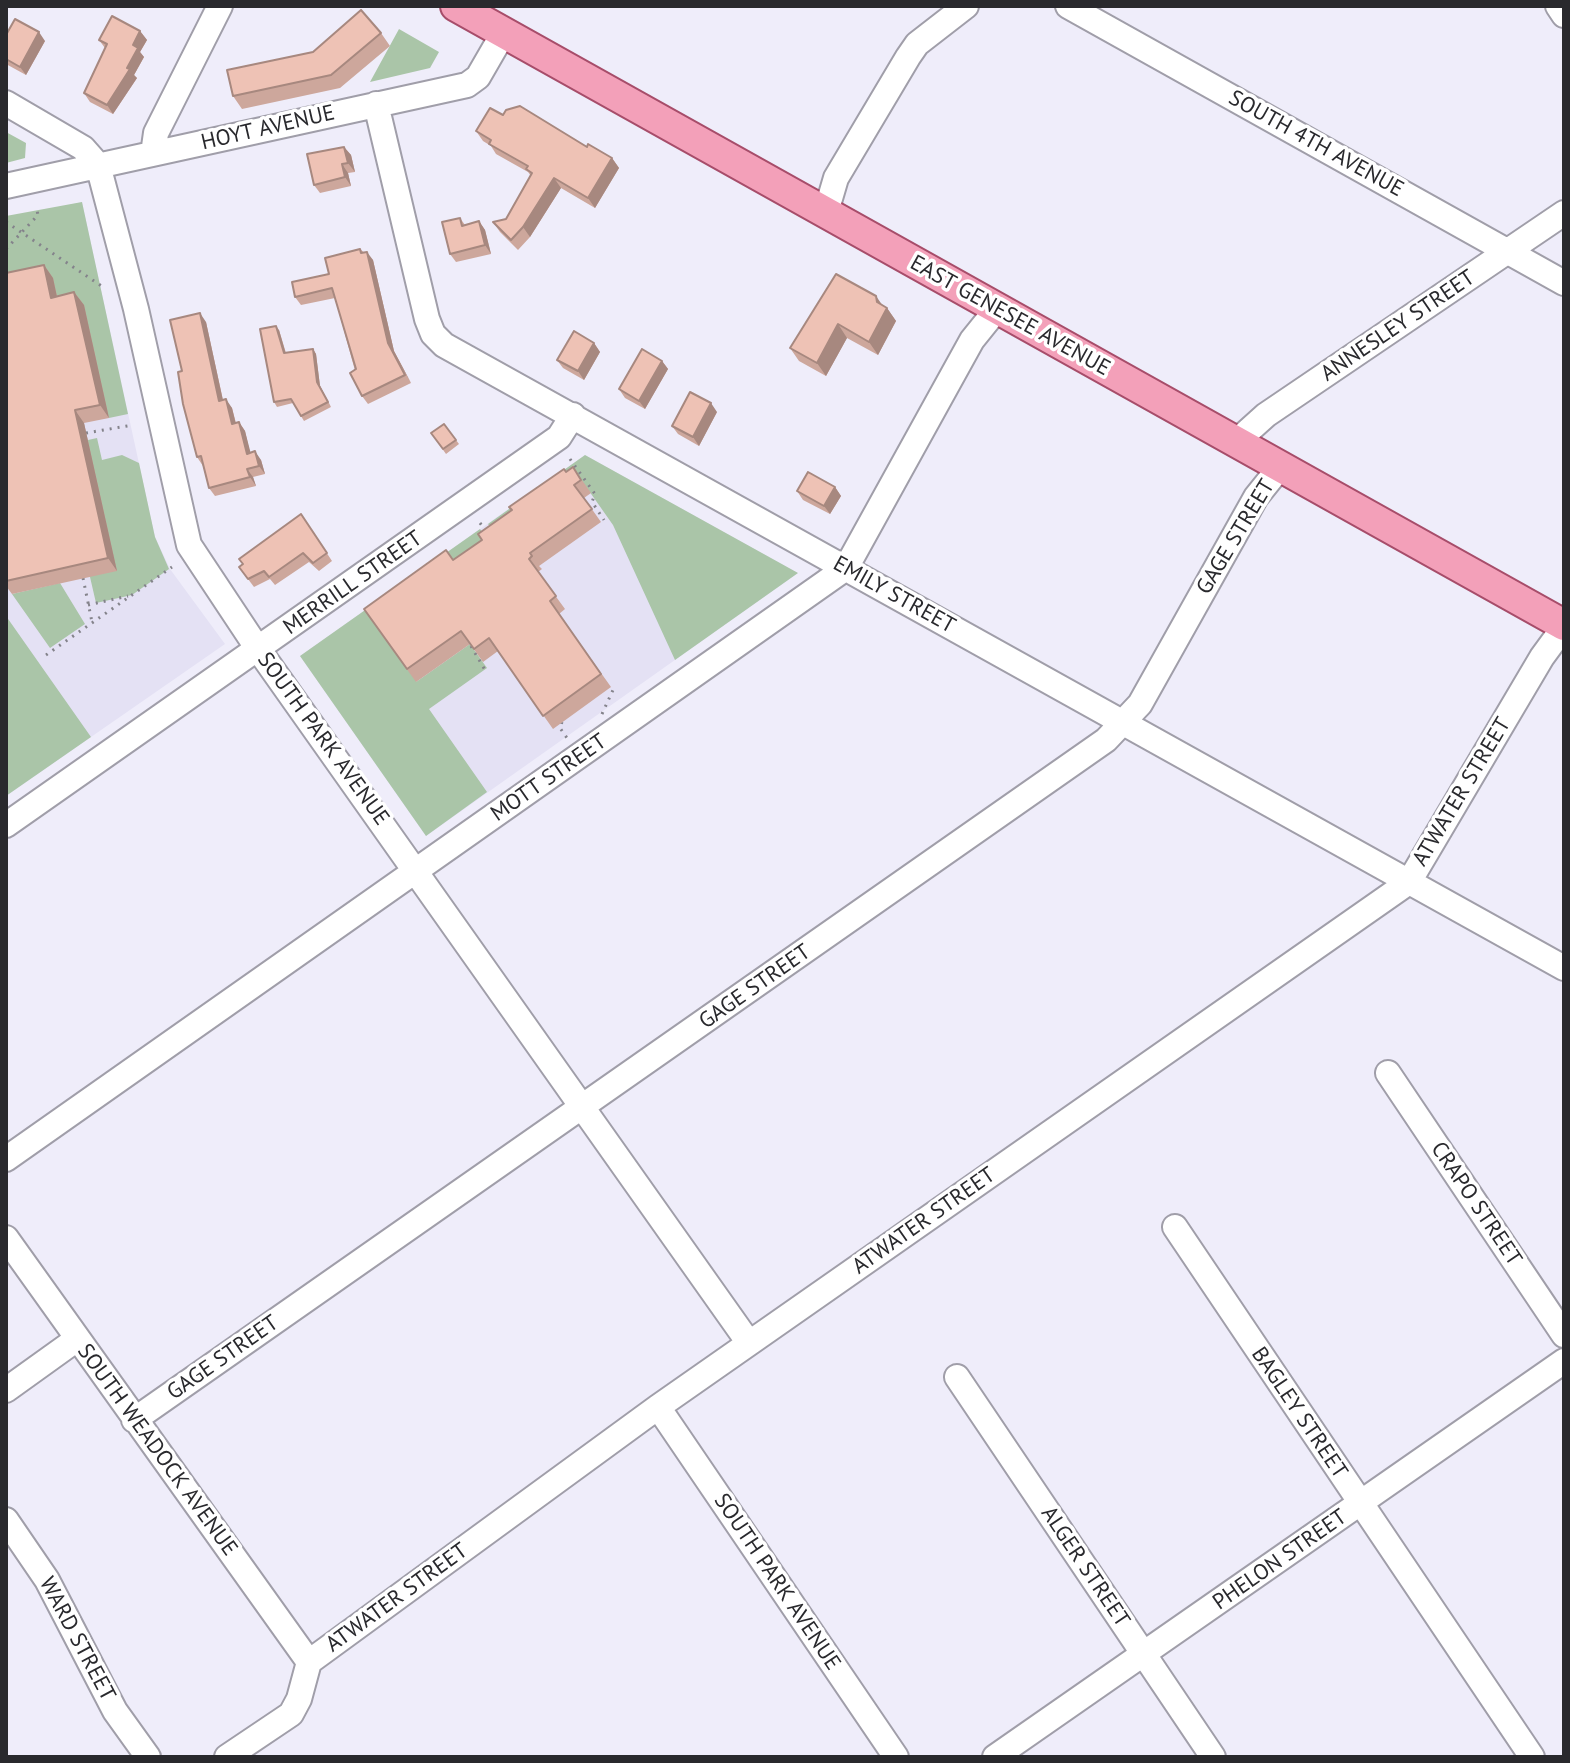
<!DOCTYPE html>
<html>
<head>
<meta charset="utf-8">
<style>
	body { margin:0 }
	#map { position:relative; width:1570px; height:1763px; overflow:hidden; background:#efedfa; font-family:"PT Sans",sans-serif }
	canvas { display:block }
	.frame { position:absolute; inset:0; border:8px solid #29292d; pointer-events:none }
</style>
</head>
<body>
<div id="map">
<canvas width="1570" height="1763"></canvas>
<div class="frame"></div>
</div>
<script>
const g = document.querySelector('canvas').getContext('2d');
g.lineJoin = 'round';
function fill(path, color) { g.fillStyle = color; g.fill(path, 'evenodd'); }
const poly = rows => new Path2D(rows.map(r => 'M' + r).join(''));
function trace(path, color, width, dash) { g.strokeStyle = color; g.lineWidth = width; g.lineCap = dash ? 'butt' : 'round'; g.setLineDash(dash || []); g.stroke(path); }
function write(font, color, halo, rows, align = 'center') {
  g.font = font + ' "PT Sans",sans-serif'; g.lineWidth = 7; g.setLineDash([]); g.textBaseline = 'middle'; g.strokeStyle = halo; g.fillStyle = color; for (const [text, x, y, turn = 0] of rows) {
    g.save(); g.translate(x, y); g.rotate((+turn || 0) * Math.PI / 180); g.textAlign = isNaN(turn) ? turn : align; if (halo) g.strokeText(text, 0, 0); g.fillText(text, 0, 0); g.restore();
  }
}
fill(poly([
	[82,202,155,537,170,569,225,644,6,796,6,219],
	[585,455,798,573,426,836,300,656]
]), '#e4e1f4');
fill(poly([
	[399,29,439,52,430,68,370,82],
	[6,132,26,143,25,158,6,163],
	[82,202,128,414,109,418,60,311,6,288,6,216],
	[97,438,102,460,122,455,139,463,155,537,169,569,132,595,96,603,90,577,88,440],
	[585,455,798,573,675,660,613,525,582,481,499,539,488,524],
	[480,529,491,544,416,682,470,644,487,668,429,709,487,792,426,836,300,656],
	[60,583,85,624,50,648,12,594],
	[6,616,91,737,6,796]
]), '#aac5a8');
const minor = poly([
	[1068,6,1564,283],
	[1558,6,1564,15],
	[6,103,83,148,98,165,136,309,189,545,258,649,749,1343],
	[376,104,427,319,433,334,444,345,1564,968],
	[153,154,156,133,220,6],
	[6,186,467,85,478,77,504,32],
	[826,212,836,178,908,57,917,44,966,6],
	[1236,442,1266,415,1564,213],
	[6,825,559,437,573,415],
	[1388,1073,1564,1335],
	[6,1159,846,568,972,340,997,309],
	[1175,1227,1532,1757],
	[6,1238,309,1662],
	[957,1377,1213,1757],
	[6,1390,77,1339],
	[658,1407,896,1757],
	[134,1420,1106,740,1140,704,1256,497,1281,466],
	[6,1520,47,1580,115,1711,148,1757],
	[227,1757,291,1714,299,1699,309,1662,658,1407,1409,882,1542,657,1564,627],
	[995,1757,1564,1361]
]);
const major = poly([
	[456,6,1564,625]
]);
trace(minor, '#a09ea9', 28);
trace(major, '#a74d6a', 34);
trace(poly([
	[6,222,103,287],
	[6,249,38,215,36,206],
	[86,433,133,425],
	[570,459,595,494,592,502,604,520],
	[480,523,487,532],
	[83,578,92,622],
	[88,605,128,596],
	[471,646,485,670],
	[46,655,172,567],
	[602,714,613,690],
	[562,722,560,728,567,738]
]), '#84838b', 3, [2, 6]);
trace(minor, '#fff', 24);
trace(major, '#f3a0b9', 30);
fill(poly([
	[140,31,147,40,140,52,144,57,134,75,137,78,113,114,90,102,84,93,105,48,99,40],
	[381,33,390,46,340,88,242,109,233,96,313,52],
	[6,35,45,41,26,75,6,64],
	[503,115,587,147,612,158,619,168,595,208,561,188,530,237,518,250,500,232,493,222,506,219,531,176,528,172,496,154,491,146,483,141,476,131],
	[344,147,351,155,355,172,348,173,351,186,320,193,314,185],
	[460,218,465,225,479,221,485,230,491,254,456,262,450,254],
	[360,249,373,260,394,351,411,383,368,404,362,396,335,298,301,305,295,297,329,274],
	[44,265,53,278,57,296,74,292,84,305,109,418,84,423,117,571,12,594,6,586,6,581],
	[836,274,887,308,896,321,878,355,847,338,826,376,799,361,790,348],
	[206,322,223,400,232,408,236,423,239,422,245,431,250,453,261,460,265,474,253,477,256,486,215,496,209,488,203,466,197,457,182,371],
	[279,330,286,353,313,349,316,354,320,386,331,407,304,421,293,403,277,407,274,402],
	[594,343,600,352,584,380,563,368,557,360],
	[662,361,668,369,645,409,625,398,619,389],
	[717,412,699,446,678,434,672,426],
	[444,424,459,444,446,454,431,433],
	[566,472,582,480,591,493,584,498,601,522,539,566,542,569,538,572,565,609,559,614,611,687,553,729,498,651,483,662,470,644,416,682,364,609,453,560,482,540],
	[835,487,841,496,830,514,803,500,797,491],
	[301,514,332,561,319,571,309,562,275,585,270,579,254,587,239,567]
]), '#cda79c');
fill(poly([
	[140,31,147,40,140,52,144,57,134,75,137,78,113,114,107,105,127,68,133,45],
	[39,32,45,41,26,75,20,67],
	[344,147,351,155,355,172,348,163],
	[612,158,619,168,595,208,588,198],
	[342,164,348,173,351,186,345,177],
	[554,178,561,188,530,237,523,227],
	[479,221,485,230,491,254,485,245],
	[367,252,373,260,394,351,411,383,388,343],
	[44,265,53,278,60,311,51,298],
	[74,292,84,305,109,418,100,405],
	[876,296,885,309,887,308,896,321,878,355,869,342,877,302],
	[200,313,206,322,225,410,219,401],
	[838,324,847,338,826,376,817,363],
	[276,326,279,330,287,358,284,353],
	[594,343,600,352,584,380,578,371],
	[313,349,316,354,320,386,331,407,317,382],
	[662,361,668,369,645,409,639,401],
	[226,399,232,408,238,433,232,424],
	[711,403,717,412,699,446,693,437],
	[75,410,84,423,117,571,108,558],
	[239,422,245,431,253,462,247,454],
	[255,451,261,460,265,474,259,466],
	[247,469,253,477,256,486,250,477],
	[835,487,841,496,830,514,824,506]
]), '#a7887f');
const building = poly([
	[361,10,381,33,331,75,233,96,227,70,313,52,361,10],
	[112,16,140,31,133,45,138,48,127,68,130,69,107,105,84,93,107,44,99,40,112,16],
	[15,19,39,32,20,67,6,59,6,35,15,19],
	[520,106,587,147,588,144,612,158,588,198,554,178,523,227,511,240,493,222,506,219,532,173,526,169,528,166,489,144,491,140,476,131,490,108,503,115,506,110,520,106],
	[344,147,348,163,342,164,345,177,314,185,307,154,344,147],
	[460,218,462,226,479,221,485,245,450,254,442,222,460,218],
	[360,249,361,253,367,252,388,343,405,375,362,396,350,373,356,369,332,288,295,297,292,282,329,274,325,258,360,249],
	[44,265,51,298,74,292,100,405,75,410,108,558,6,581,6,273,44,265],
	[836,274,876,296,877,302,887,308,869,342,838,324,817,363,790,348,836,274],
	[200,313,219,401,226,399,232,424,239,422,247,454,255,451,259,466,247,469,250,477,209,488,201,456,197,457,183,404,178,372,182,371,170,320,200,313],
	[276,326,284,353,313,349,317,382,328,402,301,416,291,399,274,402,260,329,276,326],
	[574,331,594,343,578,371,557,360,574,331],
	[642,349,662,361,639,401,619,389,642,349],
	[690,392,711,403,693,437,672,426,690,392],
	[444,424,456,440,443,449,431,433,444,424],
	[573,467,581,480,574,485,592,509,530,553,532,556,529,559,556,596,550,601,601,674,543,716,489,638,474,649,461,631,407,669,364,609,446,550,453,560,482,540,478,534,512,510,509,507,564,469,566,472,573,467],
	[808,472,835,487,824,506,797,491,808,472],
	[301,514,327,553,313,563,303,553,269,577,264,571,248,579,239,567,243,564,239,559,301,514]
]);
fill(building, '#eec2b5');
trace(building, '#a7887f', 2);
write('22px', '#29292d', '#fff', [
	["HOYT AVENUE",268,128,-13],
	["SOUTH 4TH AVENUE",1316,144,29],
	["EAST GENESEE AVENUE",1010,316,29],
	["ANNESLEY STREET",1398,326,-34],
	["GAGE STREET",1236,537,-59],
	["MERRILL STREET",353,583,-35],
	["EMILY STREET",894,595,29],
	["SOUTH PARK AVENUE",323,739,54],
	["MOTT STREET",549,778,-35],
	["ATWATER STREET",1462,792,-59],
	["GAGE STREET",755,987,-35],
	["CRAPO STREET",1476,1204,56],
	["ATWATER STREET",924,1221,-35],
	["GAGE STREET",223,1358,-35],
	["BAGLEY STREET",1299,1413,56],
	["SOUTH WEADOCK AVENUE",157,1450,54],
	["PHELON STREET",1280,1560,-35],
	["ALGER STREET",1085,1567,56],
	["SOUTH PARK AVENUE",777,1582,56],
	["ATWATER STREET",397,1598,-36],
	["WARD STREET",77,1639,62]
]);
</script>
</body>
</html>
